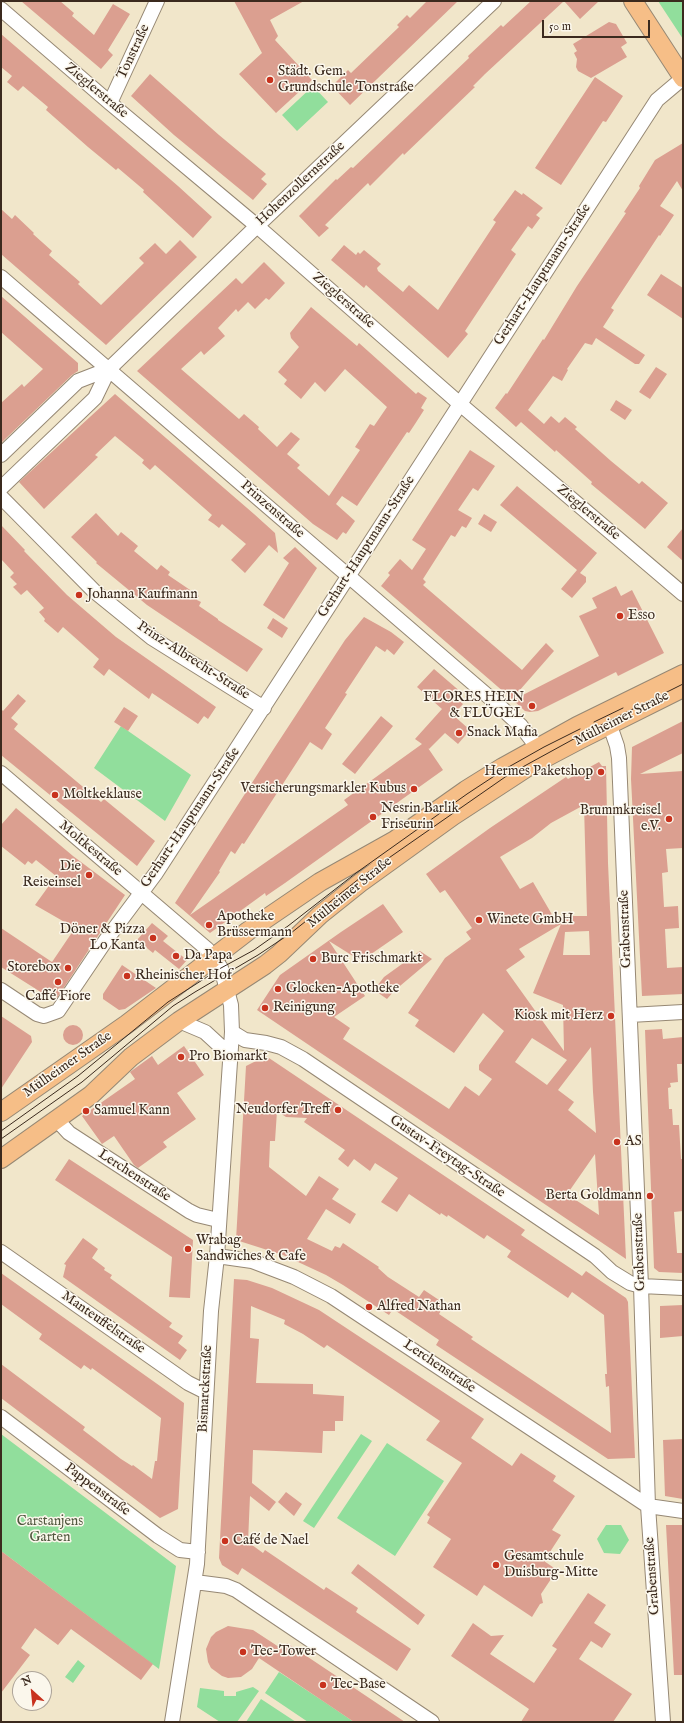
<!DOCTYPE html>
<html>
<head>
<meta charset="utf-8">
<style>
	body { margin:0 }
	#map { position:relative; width:684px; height:1723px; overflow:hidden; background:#f1e6ca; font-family:"IM FELL English",serif }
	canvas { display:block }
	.frame { position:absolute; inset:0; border:2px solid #3b2a1e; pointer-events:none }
	.north { position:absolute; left:12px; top:1671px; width:40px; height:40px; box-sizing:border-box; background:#fbf7ec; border:1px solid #aea59a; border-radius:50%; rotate:333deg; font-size:11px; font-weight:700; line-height:16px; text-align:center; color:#3b2a1e }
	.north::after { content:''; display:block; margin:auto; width:14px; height:18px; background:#c8321e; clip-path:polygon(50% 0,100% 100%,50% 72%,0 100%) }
	.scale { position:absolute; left:542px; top:20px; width:108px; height:18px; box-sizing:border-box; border:2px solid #3b2a1e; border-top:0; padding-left:5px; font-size:12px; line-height:14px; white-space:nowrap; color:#3b2a1e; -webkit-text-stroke:3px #fbf7ec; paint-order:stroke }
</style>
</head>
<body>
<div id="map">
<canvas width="684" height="1723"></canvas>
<div class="frame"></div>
<div class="north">N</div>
<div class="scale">50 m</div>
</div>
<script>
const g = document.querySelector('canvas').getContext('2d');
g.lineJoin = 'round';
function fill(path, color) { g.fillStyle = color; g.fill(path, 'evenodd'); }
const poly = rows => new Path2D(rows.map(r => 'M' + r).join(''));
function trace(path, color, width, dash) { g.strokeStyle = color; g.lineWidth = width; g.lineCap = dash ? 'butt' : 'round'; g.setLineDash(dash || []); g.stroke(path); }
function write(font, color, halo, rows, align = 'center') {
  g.font = font + ' "IM FELL English",serif'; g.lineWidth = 3; g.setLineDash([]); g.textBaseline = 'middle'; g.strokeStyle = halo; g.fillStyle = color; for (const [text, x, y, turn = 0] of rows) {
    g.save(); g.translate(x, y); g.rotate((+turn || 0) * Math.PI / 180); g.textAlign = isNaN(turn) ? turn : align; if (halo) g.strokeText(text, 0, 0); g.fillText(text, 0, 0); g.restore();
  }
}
fill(poly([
	[658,1,683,1,683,39],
	[313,86,328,102,297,131,282,115],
	[121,726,191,775,165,821,94,768],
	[1,1434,176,1566,159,1669,1,1551],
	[361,1434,372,1441,314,1528,303,1521],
	[387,1443,444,1481,395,1556,337,1518],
	[606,1525,621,1525,629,1540,620,1554,604,1553,597,1539],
	[78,1660,85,1666,73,1683,65,1677],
	[279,1672,326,1703,354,1722,308,1722,265,1693],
	[253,1687,259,1691,237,1722,220,1722,197,1707,200,1688,224,1691,224,1696,236,1696,236,1692],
	[261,1699,296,1722,246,1722]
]), '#91de9c');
fill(poly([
	[21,1,60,1,74,13,72,16,94,35,113,4,130,14,108,50,113,55,101,69],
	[234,1,304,1,270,20,278,36,275,40,312,80,276,113,239,74,262,53],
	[427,1,458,1,350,105,332,86,348,70,351,73,399,27,397,25,407,15,410,18],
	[531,1,599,1,580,19,564,1,485,74,473,86,475,87,404,155,403,153,370,186,368,183,325,225,329,228,319,237,299,216,336,179,337,180,351,167,353,168,373,149,469,58,468,56,501,25,503,27],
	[609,22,616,24,627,43,621,47,627,57,591,78,578,71,576,67,577,59,574,53,577,51,573,44],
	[1,34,178,186,212,217,193,238,143,192,144,190,118,168,116,170,88,147,46,110,48,107,23,86,18,91,7,82,12,76,1,67],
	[150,74,219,135,266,174,261,179,267,184,253,200,174,135,131,96],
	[595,77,623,96,606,122,603,121,561,185,535,168],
	[683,143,683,191,677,181,660,206,674,215,660,236,659,235,611,308,614,310,603,327,645,355,639,364,635,364,596,338,592,345,585,343,567,369,568,370,562,381,553,376,528,410,544,424,551,416,559,423,565,417,577,427,575,429,611,461,639,484,642,481,668,503,645,529,591,484,592,482,556,450,555,452,521,422,516,427,495,408,506,393,507,394,543,339,544,340,577,286,626,213,624,212,640,188,639,186,655,160],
	[515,190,522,195,523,193,543,208,536,215,540,218,532,229,528,226,511,250,516,254,465,331,468,334,448,358,366,285,364,288,331,260,344,245,356,255,358,252,360,254,364,250,381,264,377,268,378,271,403,292,409,285,438,310,496,222,493,220],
	[1,209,12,219,15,215,34,233,33,234,52,251,49,255,80,282,78,284,101,305,144,263,139,258,155,243,166,254,180,240,197,257,106,345,1,254],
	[264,262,285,283,269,300,266,298,255,309,248,302,238,312,236,309,218,328,225,336,204,355,201,351,181,369,239,419,244,414,259,427,258,429,277,447,291,432,300,439,287,454,300,465,297,468,329,496,360,450,355,447,370,424,374,426,387,407,345,369,325,392,315,382,301,399,284,384,287,380,278,372,299,347,291,338,290,333,311,307,357,346,359,343,416,394,418,392,427,398,421,408,424,410,415,424,409,433,407,432,357,506,342,496,336,504,355,521,346,534,343,532,337,540,313,524,137,371,236,278,242,284],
	[661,274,683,288,683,319,647,295],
	[1,296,78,363,78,371,72,375,1,443,1,403,22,384,24,387,43,369,1,332],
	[656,367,667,374,650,399,639,392],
	[115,394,254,514,275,533,278,553,269,545,245,573,231,560,246,544,222,524,219,528,214,524,208,520,212,515,155,465,150,470,142,463,144,460,115,436,95,455,98,457,44,509,19,482],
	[616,400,632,410,625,420,610,410],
	[470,450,495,466,478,491,473,488,458,510,472,518,466,528,462,526,455,537,451,535,423,579,426,582,423,585,522,670,546,643,554,651,512,699,381,586,390,575,388,573,400,559,412,570,426,549,412,540],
	[517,486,597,553,580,573,586,577,586,582,572,598,561,589,577,570,500,505],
	[96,513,118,536,121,532,138,546,134,551,157,570,161,565,170,572,168,575,199,596,197,600,201,602,199,606,218,619,218,620,263,649,247,672,147,605,96,563,97,562,71,537],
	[484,514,497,522,491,532,478,524],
	[1,525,25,550,24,551,67,595,116,637,216,707,208,719,204,716,198,724,152,693,149,699,109,669,104,676,93,667,99,659,63,627,58,633,44,621,45,619,39,612,44,608,27,590,21,595,13,587,17,584,10,577,14,573,1,559],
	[683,528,683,561,667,547],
	[295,547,317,568,284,619,263,605,289,563,283,558],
	[616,586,621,596,632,590,664,653,618,676,616,672,538,711,530,712,525,711,513,700,599,656,579,616,597,608,592,598],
	[364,617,391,632,404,642,394,655,387,649,385,652,376,646,345,693,347,694,325,728,332,734,322,750,310,742,244,844,242,843,235,854,231,851,219,871,220,872,190,915,348,805,344,800,422,744,415,739,442,709,417,687,434,669,462,693,457,699,463,704,453,715,470,730,458,744,445,733,429,749,428,748,443,770,285,883,266,896,265,893,210,933,175,903,273,750,345,640],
	[273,618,288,628,282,638,267,628],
	[18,694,26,701,11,718,18,724,14,729,101,802,104,799,155,841,137,866,1,755,1,709,3,711],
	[124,707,138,716,128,731,114,722],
	[381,716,393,726,355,774,342,764],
	[683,721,683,753,640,774,683,771,683,848,666,849,668,872,662,873,664,907,678,906,679,928,665,929,667,968,683,967,683,994,642,996,631,779,632,747],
	[599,762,602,766,606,766,608,863,626,1259,257,1010,280,975,341,932,383,904,403,932,361,961,329,941,365,996,334,1017,350,1028,343,1039,449,1109,465,1086,479,1096,492,1079,479,1070,479,1065,504,1031,483,1013,454,1053,415,1026,419,1020,408,1013,445,958,471,939,466,932,472,928,445,890,440,893,426,874,490,828,566,777,568,779],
	[584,805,587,916,564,916,564,917,554,918,533,882,520,889,500,857,532,838,551,823],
	[561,924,533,993,563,1005,564,1051,506,970,525,957,519,949],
	[589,931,590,955,563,955,565,932],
	[532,1038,567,1060,547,1085,515,1062],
	[591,1047,593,1092,596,1133,568,1110,574,1102,558,1090],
	[595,1154,599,1215,571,1197,573,1193,570,1190],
	[16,808,73,856,125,895,55,1001,1,967,1,928,52,962,75,928,35,905,56,876,36,860,32,864,28,861,25,865,1,846,1,825],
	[152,923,168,936,163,941,187,960,179,969,155,950,153,953,137,940],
	[420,951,432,959,394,991,387,999,374,990,384,977],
	[122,965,156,988,125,1009,119,1010,103,999,103,994],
	[1,1016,31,1036,32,1042,1,1089],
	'63 1035a10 10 0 1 1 20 0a10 10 0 1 1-20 0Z',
	[662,1029,663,1039,683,1037,683,1064,677,1064,678,1082,670,1083,671,1087,668,1088,669,1109,672,1109,673,1125,679,1125,681,1159,683,1159,683,1211,674,1212,677,1253,683,1253,683,1273,659,1272,654,1268,645,1030],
	[184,1046,204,1075,177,1093,196,1119,163,1142,167,1147,138,1168,134,1165,114,1136,102,1144,82,1116,135,1079,130,1072,152,1056,158,1065],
	[266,1056,525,1230,521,1235,582,1276,586,1271,626,1298,628,1302,635,1458,608,1459,436,1345,439,1340,393,1309,389,1315,343,1285,326,1275,283,1255,236,1240,246,1066],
	[277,1111,286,1117,307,1118,304,1122,345,1150,338,1159,348,1167,354,1159,370,1171,375,1163,398,1178,381,1202,397,1212,409,1194,440,1215,441,1213,447,1217,448,1215,484,1239,487,1235,511,1251,507,1257,568,1298,572,1292,604,1315,607,1374,605,1374,606,1387,609,1386,611,1433,471,1339,473,1337,439,1314,445,1304,424,1290,419,1297,388,1277,378,1268,379,1267,343,1243,340,1248,335,1246,332,1251,307,1239,326,1209,350,1224,356,1214,332,1199,339,1189,319,1176,306,1196,269,1167,270,1141,275,1141],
	[69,1159,193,1240,190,1298,169,1297,172,1257,55,1180],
	[83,1238,98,1249,92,1258,105,1268,104,1270,112,1275,110,1278,172,1323,169,1327,183,1336,178,1343,187,1350,180,1360,63,1277,66,1265,64,1264],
	[1,1273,184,1403,178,1509,160,1518,1,1398,1,1364,85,1427,83,1430,121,1459,132,1466,133,1465,152,1479,155,1461,157,1461,161,1418,92,1368,91,1370,84,1365,81,1369,39,1339,42,1334,1,1304],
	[234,1279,247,1280,272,1288,319,1310,484,1419,471,1438,512,1466,521,1453,556,1476,553,1481,575,1496,552,1530,561,1535,544,1561,557,1570,541,1594,543,1603,540,1604,532,1617,484,1585,477,1596,433,1567,451,1539,427,1523,430,1517,427,1515,462,1463,426,1440,440,1421,327,1345,324,1348,303,1334,284,1324,285,1320,251,1306,250,1338,259,1339,256,1383,313,1384,313,1394,344,1396,343,1421,335,1421,335,1431,323,1431,322,1453,253,1450,252,1483,276,1502,269,1511,250,1496,248,1542,263,1553,265,1550,324,1590,326,1587,358,1608,356,1612,411,1649,397,1671,242,1568,238,1575,222,1565,219,1558],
	[683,1305,683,1336,660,1338,660,1306],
	[683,1439,683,1499,665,1496,663,1440],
	[286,1492,302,1504,294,1516,278,1502],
	[666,1525,683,1525,683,1675,674,1675],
	[1,1551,153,1664,141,1680,71,1629,58,1645,35,1628,21,1648,30,1655,1,1693],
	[358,1564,425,1615,418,1625,351,1573],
	[588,1593,606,1605,594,1623,611,1634,602,1648,591,1641,579,1659,632,1694,613,1722,521,1722,529,1709,451,1656,473,1623,491,1636,504,1635,490,1654,534,1683,557,1649,552,1646],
	[228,1626,253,1630,282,1649,287,1643,405,1722,354,1722,259,1658,252,1669,241,1677,228,1678,222,1676,211,1668,208,1662,206,1649,211,1637,216,1632]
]), '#db9f90');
const minor = poly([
	[1,9,110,103,257,226,460,404,683,594],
	[110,103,157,1],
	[1,277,496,703,521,726,537,747],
	[1,455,78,381,109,369],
	[1,488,95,398,109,369,257,226,494,1],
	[1,497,94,591,152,638,264,708],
	[607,717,617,746,619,758,641,1286,648,1506,663,1722],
	[1,773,207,949,221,968,231,1005,232,1032,217,1256,211,1311,197,1564,172,1722],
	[1,990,37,1014,44,1016,58,1011,106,940,156,873,657,100,683,78],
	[630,1015,683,1012],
	[179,1021,205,1032,230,1055],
	[232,1032,245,1040,266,1043,281,1047,303,1059,595,1256,612,1272,630,1283,641,1286,683,1288],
	[57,1120,69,1133,189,1211,197,1215,218,1220],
	[1,1252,188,1383,206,1392],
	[217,1256,252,1261,294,1277,331,1296,648,1506,683,1511],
	[1,1417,158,1536,180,1550,198,1552],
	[195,1582,226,1586,236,1590,432,1722]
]);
const major = poly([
	[633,1,683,78],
	[1,1112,127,1024,248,931,320,882,395,840,466,790,503,767,577,726,683,674],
	[1,1159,91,1095,131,1057,179,1021,265,965,279,954,320,915,360,883,453,816,528,767,583,738,683,688]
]);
trace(minor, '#968874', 16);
trace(major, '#968874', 20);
trace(minor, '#fff', 14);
trace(major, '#f6be87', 18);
trace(poly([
	[594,722,623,708],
	[1,1131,78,1076,168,1002,221,968,254,950,288,926,356,873,467,794,505,769,544,747,580,729],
	[1,1139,82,1082,173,1006,195,992,258,955,291,933,360,878,508,775,581,735,683,684]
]), '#3b2a1e', 1);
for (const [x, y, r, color] of [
	[270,80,4,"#c8321e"],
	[79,595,4,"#c8321e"],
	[620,616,4,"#c8321e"],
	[532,706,4,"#c8321e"],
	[459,733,4,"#c8321e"],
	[601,772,4,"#c8321e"],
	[414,789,4,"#c8321e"],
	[55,795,4,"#c8321e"],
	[373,817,4,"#c8321e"],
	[669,819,4,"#c8321e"],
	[89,875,4,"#c8321e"],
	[479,920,4,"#c8321e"],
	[209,925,4,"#c8321e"],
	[153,938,4,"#c8321e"],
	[176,956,4,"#c8321e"],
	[313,959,4,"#c8321e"],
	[68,968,4,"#c8321e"],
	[127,976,4,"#c8321e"],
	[58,982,4,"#c8321e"],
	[278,989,4,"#c8321e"],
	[265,1008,4,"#c8321e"],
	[611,1016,4,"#c8321e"],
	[181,1057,4,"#c8321e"],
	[338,1110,4,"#c8321e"],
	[86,1111,4,"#c8321e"],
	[617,1142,4,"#c8321e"],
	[650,1196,4,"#c8321e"],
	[188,1249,4,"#c8321e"],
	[369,1307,4,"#c8321e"],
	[225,1541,4,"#c8321e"],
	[496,1565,4,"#c8321e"],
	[243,1652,4,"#c8321e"],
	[323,1685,4,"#c8321e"]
]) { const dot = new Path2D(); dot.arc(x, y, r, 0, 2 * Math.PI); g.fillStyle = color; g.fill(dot); trace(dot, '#fbf7ec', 1.5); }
write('14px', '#3b2a1e', '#fbf7ec', [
	["Tonstraße",134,52,-65],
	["Zieglerstraße",96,91,40],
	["Hohenzollernstraße",301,184,-43],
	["Gerhart-Hauptmann-Straße",543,275,-57],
	["Zieglerstraße",343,301,41],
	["Prinzenstraße",272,510,41],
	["Zieglerstraße",588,513,40],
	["Gerhart-Hauptmann-Straße",367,547,-57],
	["Prinz-Albrecht-Straße",193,661,33],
	["Mülheimer Straße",622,719,-27],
	["Gerhart-Hauptmann-Straße",191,818,-56],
	["Moltkestraße",90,849,40],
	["Mülheimer Straße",350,893,-39],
	["Grabenstraße",626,929,-92],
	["Mülheimer Straße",68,1065,-35],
	["Gustav-Freytag-Straße",447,1157,34],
	["Lerchenstraße",134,1176,33],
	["Grabenstraße",640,1252,-92],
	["Manteuffelstraße",103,1323,35],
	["Lerchenstraße",439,1367,34],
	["Bismarckstraße",206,1389,-87],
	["Pappenstraße",97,1490,37],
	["Grabenstraße",653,1576,-94]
]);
write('14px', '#3b2a1e', '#fbf7ec', [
	["Städt. Gem.",278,72],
	["Grundschule Tonstraße",278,88],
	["Johanna Kaufmann",87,595],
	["Esso",628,616],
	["FLORES HEIN",524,698,"right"],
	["& FLÜGEL",524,714,"right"],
	["Snack Mafia",467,733],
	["Hermes Paketshop",593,772,"right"],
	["Versicherungsmarkler Kubus",406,789,"right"],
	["Moltkeklause",63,795],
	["Nesrin Barlik",381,809],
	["Friseurin",381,825],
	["Brummkreisel",661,811,"right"],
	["e.V.",661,827,"right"],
	["Die",81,867,"right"],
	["Reiseinsel",81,883,"right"],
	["Apotheke",217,917],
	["Brüssermann",217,933],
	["Winete GmbH",487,920],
	["Döner & Pizza",145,930,"right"],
	["Lo Kanta",145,946,"right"],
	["Da Papa",184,956],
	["Burc Frischmarkt",321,959],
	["Storebox",60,968,"right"],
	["Rheinischer Hof",135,976],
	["Glocken-Apotheke",286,989],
	["Caffé Fiore",58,997,"center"],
	["Reinigung",273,1008],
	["Kiosk mit Herz",603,1016,"right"],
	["Pro Biomarkt",189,1057],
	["Neudorfer Treff",330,1110,"right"],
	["Samuel Kann",94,1111],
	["AS",625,1142],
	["Berta Goldmann",642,1196,"right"],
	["Wrabag",196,1241],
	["Sandwiches & Cafe",196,1257],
	["Alfred Nathan",377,1307],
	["Café de Nael",233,1541],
	["Gesamtschule",504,1557],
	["Duisburg-Mitte",504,1573],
	["Tec-Tower",251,1652],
	["Tec-Base",331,1685]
], 'left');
write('14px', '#50573e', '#fbf7ec', [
	["Carstanjens",50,1522],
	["Garten",50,1538]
]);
</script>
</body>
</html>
